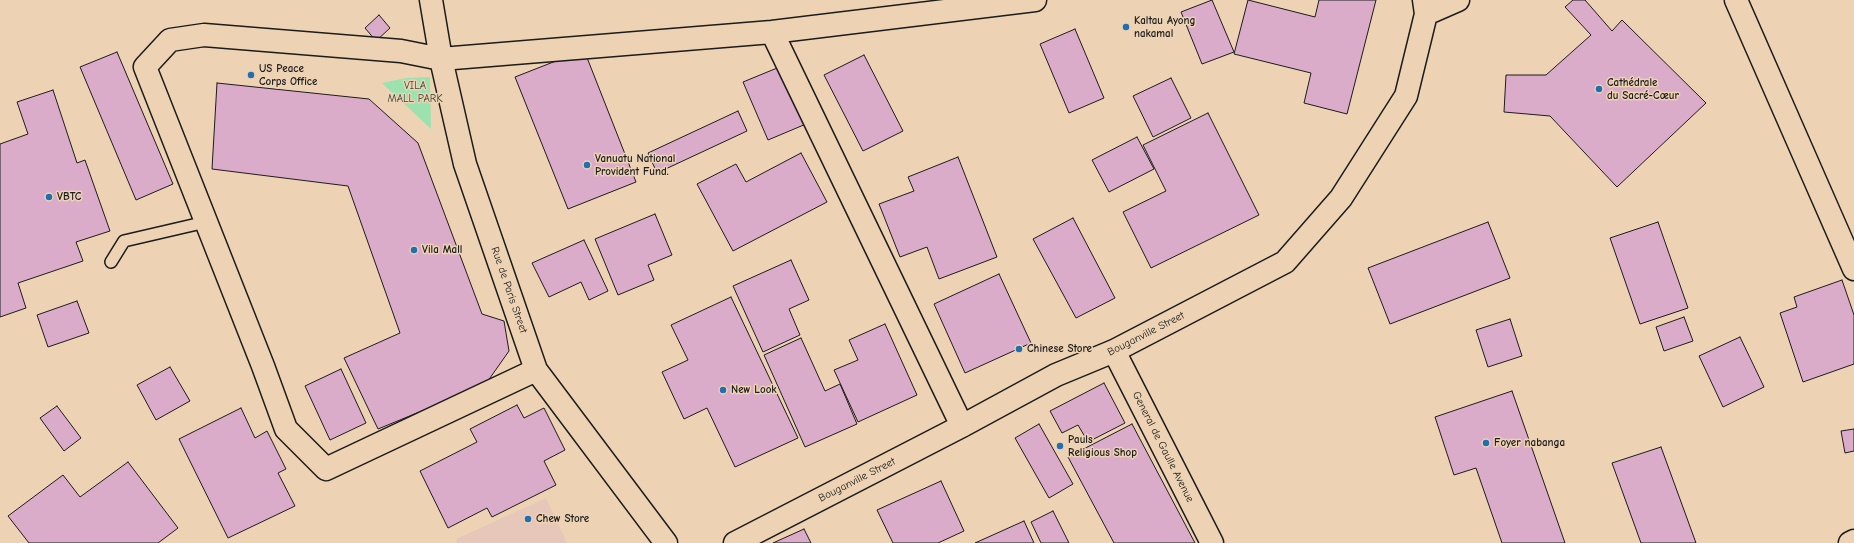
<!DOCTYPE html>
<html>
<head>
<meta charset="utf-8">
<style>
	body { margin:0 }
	canvas { display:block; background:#edd3b4 }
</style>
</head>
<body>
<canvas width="1854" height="543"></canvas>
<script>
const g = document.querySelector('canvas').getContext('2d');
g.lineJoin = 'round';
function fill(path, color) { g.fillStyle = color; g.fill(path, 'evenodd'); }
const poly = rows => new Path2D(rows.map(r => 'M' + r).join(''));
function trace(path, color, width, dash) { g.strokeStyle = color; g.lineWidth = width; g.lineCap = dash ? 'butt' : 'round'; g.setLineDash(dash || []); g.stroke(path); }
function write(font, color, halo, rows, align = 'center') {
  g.font = font + ' "Comic Neue",sans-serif'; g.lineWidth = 3; g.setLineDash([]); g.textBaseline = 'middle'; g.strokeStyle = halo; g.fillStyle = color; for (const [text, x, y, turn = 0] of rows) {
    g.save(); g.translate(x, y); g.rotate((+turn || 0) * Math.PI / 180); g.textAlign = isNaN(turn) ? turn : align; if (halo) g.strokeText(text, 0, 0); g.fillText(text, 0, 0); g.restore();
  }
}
fill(poly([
	[546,498,567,543,457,543,456,539]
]), '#e8c7bb');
fill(poly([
	[430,77,431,129,382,83,406,78]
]), '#9ce2af');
const building = poly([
	[1212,0,1234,52,1202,64,1181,12,1212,0],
	[1248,0,1315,17,1319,0,1376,0,1347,114,1304,103,1311,73,1234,54,1248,0],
	[1573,0,1585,0,1612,31,1622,20,1706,103,1617,187,1550,116,1504,112,1506,75,1546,75,1591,35,1565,7,1573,0],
	[379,15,390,28,376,41,365,28,379,15],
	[1075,29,1104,98,1069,113,1040,44,1075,29],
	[584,50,636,182,568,209,515,77,584,50],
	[117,52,173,184,136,200,80,67,117,52],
	[864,55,903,131,863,151,824,75,864,55],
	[782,66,806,124,768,140,743,82,782,66],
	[1171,78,1191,118,1153,137,1133,96,1171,78],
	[217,83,369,99,418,143,482,314,504,321,509,351,485,385,378,429,344,358,400,333,348,186,212,169,217,83],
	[53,90,77,163,85,160,110,231,76,242,83,261,18,283,26,308,0,317,0,144,28,134,17,102,53,90],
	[738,111,747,131,657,173,648,153,738,111],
	[1208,113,1259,215,1151,268,1123,212,1166,191,1143,145,1208,113],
	[1137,137,1154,169,1109,192,1092,160,1137,137],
	[801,153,827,202,733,251,697,184,736,164,746,182,801,153],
	[958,157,997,257,939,279,927,247,900,257,879,204,914,191,908,177,958,157],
	[655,214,672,255,648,265,654,280,618,295,595,239,655,214],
	[1073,218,1115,298,1076,318,1033,239,1073,218],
	[1488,222,1510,278,1390,324,1368,268,1488,222],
	[1658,222,1688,308,1640,324,1610,238,1658,222],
	[584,240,608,291,589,300,581,282,549,297,532,263,584,240],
	[791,260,809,300,789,309,800,335,763,352,733,286,791,260],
	[999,274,1031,343,965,373,934,304,999,274],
	[1842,280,1854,315,1854,364,1803,382,1780,313,1797,307,1794,297,1842,280],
	[731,297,798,438,735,467,707,408,684,419,662,372,688,360,671,325,731,297],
	[77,301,89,333,48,347,37,315,77,301],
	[1684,317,1693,341,1664,351,1656,327,1684,317],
	[1510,319,1522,356,1488,367,1476,330,1510,319],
	[885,324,917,395,858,422,834,370,858,360,849,340,885,324],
	[1740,337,1764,387,1723,407,1699,356,1740,337],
	[801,338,825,391,840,384,857,424,805,447,764,355,801,338],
	[170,367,190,401,156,420,137,385,170,367],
	[341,369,366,423,330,440,305,386,341,369],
	[1104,383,1125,423,1088,442,1078,425,1062,433,1050,411,1104,383],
	[1512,391,1565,543,1502,543,1476,468,1454,475,1435,417,1512,391],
	[517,405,524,418,544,408,565,450,544,461,556,485,492,517,487,508,448,528,420,471,477,442,470,429,517,405],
	[57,406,81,438,64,451,40,418,57,406],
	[241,408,255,438,267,431,286,469,278,473,295,506,228,538,179,439,241,408],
	[1039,424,1073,484,1049,498,1015,438,1039,424],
	[1132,424,1195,543,1114,543,1068,457,1132,424],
	[1854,429,1854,451,1845,453,1841,431,1854,429],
	[1661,447,1696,543,1641,543,1612,463,1661,447],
	[128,462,178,528,158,543,29,543,8,516,63,475,80,497,128,462],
	[941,481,964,531,938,543,893,543,877,510,941,481],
	[1053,511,1069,543,1041,543,1031,522,1053,511],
	[1024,521,1034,543,975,543,1024,521],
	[804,529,811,543,773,543,804,529]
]);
fill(building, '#dbabca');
trace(building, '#1c1c1c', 1);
const service = poly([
	[111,262,124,241,206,222]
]);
const minor = poly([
	[431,0,441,59,465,164,536,370,666,543],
	[1736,0,1854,269],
	[1426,14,1458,0],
	[772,32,962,426],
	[1114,351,1212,543],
	[536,370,326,469,286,429,263,366,145,67,170,40,204,35,401,51,441,59,772,32,1035,0],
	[735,543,962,426,1056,375,1114,351,1285,262,1341,198,1406,96,1426,14,1424,0],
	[1850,543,1854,541]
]);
trace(service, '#1c1c1c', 14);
trace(minor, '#1c1c1c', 25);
trace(service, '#edd3b4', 11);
trace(minor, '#edd3b4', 22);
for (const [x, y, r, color] of [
	[1126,27,4,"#1f6fb2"],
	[251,75,4,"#1f6fb2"],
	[1599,89,4,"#1f6fb2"],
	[587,165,4,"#1f6fb2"],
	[49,197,4,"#1f6fb2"],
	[414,250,4,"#1f6fb2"],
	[1019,349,4,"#1f6fb2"],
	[723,390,4,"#1f6fb2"],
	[1486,443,4,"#1f6fb2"],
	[1060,446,4,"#1f6fb2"],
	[528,519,4,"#1f6fb2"]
]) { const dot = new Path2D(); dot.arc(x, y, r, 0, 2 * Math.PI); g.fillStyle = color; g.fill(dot); trace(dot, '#edd3b4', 1.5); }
write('bold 11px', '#1c1c1c', '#edd3b4', [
	["Kaltau Ayong",1134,21],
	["nakamal",1134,34],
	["US Peace",259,69],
	["Corps Office",259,82],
	["Cathédrale",1607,83],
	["du Sacré-Cœur",1607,96],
	["Vanuatu National",595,159],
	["Provident Fund.",595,172],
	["VBTC",57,197],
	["Vila Mall",422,250],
	["Chinese Store",1027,349],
	["New Look",731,390],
	["Pauls",1068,440],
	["Religious Shop",1068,453],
	["Foyer nabanga",1494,443],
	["Chew Store",536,519]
], 'left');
write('11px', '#364439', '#edd3b4', [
	["VILA",415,86],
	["MALL PARK",415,99]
]);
write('11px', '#1c1c1c', '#edd3b4', [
	["Rue de Paris Street",509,290,71],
	["Bouganville Street",1146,334,-27],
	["General de Gaulle Avenue",1163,447,63],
	["Bouganville Street",857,480,-27]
]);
</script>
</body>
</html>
